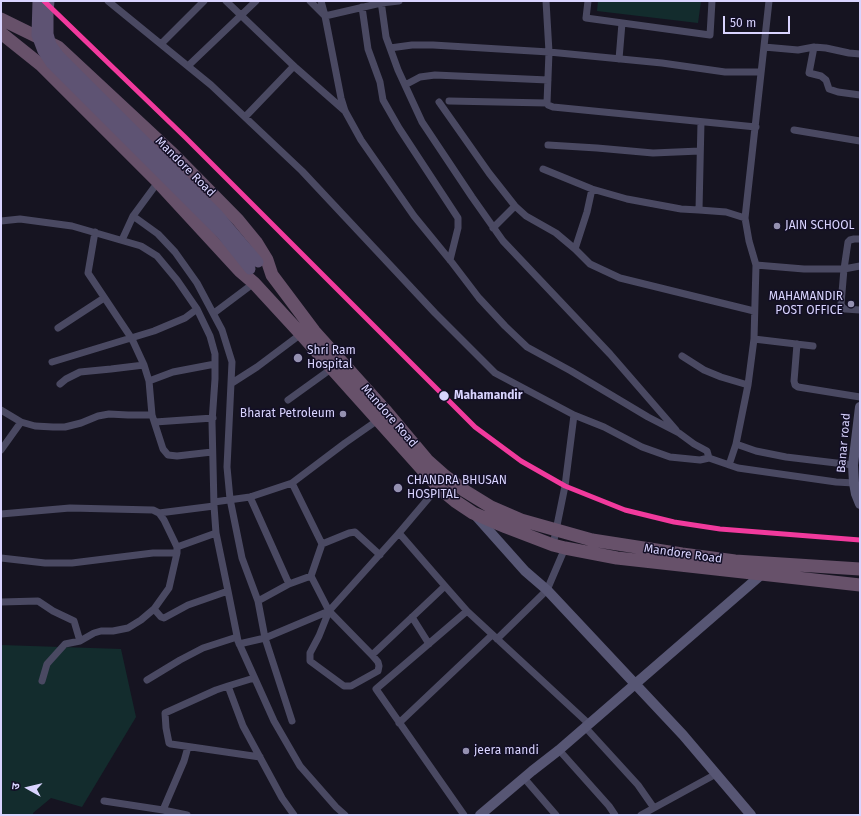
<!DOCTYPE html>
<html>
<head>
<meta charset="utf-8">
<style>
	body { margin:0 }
	#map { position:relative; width:861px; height:816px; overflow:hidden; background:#161421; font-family:"Fira Sans","Noto Sans Devanagari",sans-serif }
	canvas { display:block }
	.frame { position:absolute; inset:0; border:2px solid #d9d4ff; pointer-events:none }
	.north { position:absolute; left:8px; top:768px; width:40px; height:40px; -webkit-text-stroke:3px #130f26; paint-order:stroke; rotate:278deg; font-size:11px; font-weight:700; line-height:16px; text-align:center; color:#d9d4ff }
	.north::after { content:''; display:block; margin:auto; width:14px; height:18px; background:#d9d4ff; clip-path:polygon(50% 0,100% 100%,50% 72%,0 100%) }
	.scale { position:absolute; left:723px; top:16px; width:67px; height:18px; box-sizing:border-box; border:2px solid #d9d4ff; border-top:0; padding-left:5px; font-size:12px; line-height:14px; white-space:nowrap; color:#d9d4ff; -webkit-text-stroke:3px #130f26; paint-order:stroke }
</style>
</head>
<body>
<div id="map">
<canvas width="861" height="816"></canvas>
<div class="frame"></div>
<div class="north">उ</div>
<div class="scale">50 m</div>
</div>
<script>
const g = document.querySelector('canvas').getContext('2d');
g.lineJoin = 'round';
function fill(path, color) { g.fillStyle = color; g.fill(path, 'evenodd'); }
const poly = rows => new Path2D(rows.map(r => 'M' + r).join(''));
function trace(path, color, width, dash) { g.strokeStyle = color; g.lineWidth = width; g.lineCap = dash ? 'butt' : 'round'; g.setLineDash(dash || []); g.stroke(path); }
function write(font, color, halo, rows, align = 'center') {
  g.font = font + ' "Fira Sans",sans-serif'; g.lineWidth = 3; g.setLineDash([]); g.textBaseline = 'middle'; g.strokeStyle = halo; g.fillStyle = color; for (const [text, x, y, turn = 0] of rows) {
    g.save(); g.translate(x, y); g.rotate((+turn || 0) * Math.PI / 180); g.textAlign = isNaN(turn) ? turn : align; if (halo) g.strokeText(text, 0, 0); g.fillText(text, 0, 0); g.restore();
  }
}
fill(poly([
	[598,1,701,1,698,23,597,11],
	[1,645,121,649,136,717,82,807,51,798,33,813,33,815,1,815]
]), '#132c2d');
trace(poly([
	[108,1,211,85,302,171,435,313,495,373,574,415,565,486,553,545],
	[226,1,296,68,345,111],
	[310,1,325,16,341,98,345,111,361,140,414,216,450,260,479,298,505,326,527,347,571,371,648,417,679,433,694,444,707,451,709,458,700,460,670,457,642,447,604,427,574,415],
	[321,1,325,16,381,3,399,1],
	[381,1,386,37,398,70,422,122,472,197,503,241,610,354,676,430],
	[546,1,549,52,662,63,725,72,761,72],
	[588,1,586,18,710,35,712,1],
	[362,7,368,49,380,82,383,100,399,128,458,218,458,228,450,260],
	[161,44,204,1],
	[764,47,798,50,814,47,826,48,849,53,860,54],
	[814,47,809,73,821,76,826,80,829,89,838,92,860,95],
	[390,48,412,45,433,45,549,52,547,103,548,105,553,107,756,127],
	[619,59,622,23],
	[188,66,256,1],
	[405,85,420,77,435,75,548,80],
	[449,101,547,103],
	[439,102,489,173,515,206,526,216,556,233,575,249,590,264,620,278,754,311],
	[245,117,294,66],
	[701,122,699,210,726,212,745,218],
	[794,130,860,141],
	[548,145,597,148,653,153,700,151],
	[543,169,592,189,627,199,681,209,699,210],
	[133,216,158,182],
	[1,221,20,219,72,226,141,246,157,256,177,280,197,309,210,336,215,354,215,379,212,422,214,506,216,533,228,591],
	[493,228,515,206],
	[95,232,88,273,132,339,144,365,149,381,152,415,163,449,168,455,177,456,212,452],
	[122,240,133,216,158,234,175,252,197,283,222,330,232,362,227,467,230,499,242,558,258,601,265,638,329,611,319,636,310,653,310,661,344,686,351,686,378,671,379,666,378,662,372,655],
	[575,249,587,212,592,189],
	[756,265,749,241,745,218,769,1],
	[860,266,844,269,841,304,843,308,845,309,860,310],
	[214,313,254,283],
	[58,328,104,298],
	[754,339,813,346],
	[797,344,794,381,795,385,798,387,860,397],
	[682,356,704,370,721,377,748,385,736,444],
	[52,362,154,331,185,318,197,309],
	[149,381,173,372,215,364],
	[232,383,257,367,301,334],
	[60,384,66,379,80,372,111,369,144,365],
	[748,385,754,339,756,265,804,269,844,269,848,242,850,240,854,239,860,239],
	[288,400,331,369],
	[1,410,21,422,35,426,53,427,65,427,81,423,98,416,109,414,128,415,152,415],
	[155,422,213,418],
	[1,450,21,422],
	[709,458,738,468,836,482,854,483],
	[729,465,736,444,756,451,786,457,853,465],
	[250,497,289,584],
	[214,502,250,497,292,483,345,443,378,420],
	[159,513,214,506],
	[1,514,70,508,153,510,159,513,164,520,177,547,216,533],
	[399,533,445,586],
	[322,544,349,533,355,532,380,555],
	[1,558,45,563,72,563,153,553,177,553],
	[311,576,329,611,372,655,445,586,467,611],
	[258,601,289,584,311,576,322,544,292,483],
	[1,602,38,601,53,611,74,621,80,641],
	[154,609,161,617,164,618,188,605,228,591,238,641,274,721,300,766,336,807,345,815],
	[329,611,399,533,438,487],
	[412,617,429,644],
	[497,639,547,590,565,548],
	[239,644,265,638,292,721],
	[147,680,180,660,203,648,237,637],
	[42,681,47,664,65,644,80,641,94,633,101,631,113,631,128,628,141,620,154,609,169,588,177,553,177,547],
	[228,686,254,678],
	[399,723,492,635],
	[585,727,638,785,654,808],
	[559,750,609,806,615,815],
	[260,757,171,744,169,743,166,728,165,713,216,690,228,686,243,726,282,798,294,815],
	[524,778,556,815],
	[104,801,163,810],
	[187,815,163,810,184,761,188,747],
	[464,815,376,689,467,611,589,724],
	[641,815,716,774]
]), '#4a4962', 7);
trace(poly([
	[860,407,853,465,854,483,856,494,860,504],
	[476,516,525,571,547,590,683,735,751,815],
	[480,815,532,771,559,750,761,575]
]), '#575674', 10);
trace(poly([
	[1,19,58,47,173,154,238,220,256,242,267,260,272,275,314,331,385,410,427,460,445,476,465,491,491,507,521,520,592,540,682,554,735,561,860,569],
	[1,33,41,65,158,182,240,271,254,283,301,334,438,487,455,501,473,513,506,527,553,545,565,548,617,558,860,585]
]), '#67516a', 13);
trace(poly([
	[38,1,37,35,43,51,51,63,222,234,250,269],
	[49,1,48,12,48,34,51,45,59,56,218,215,258,262]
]), '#5e5373', 11);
trace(poly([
	[44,1,185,137,475,427,521,461,565,486,625,510,674,522,720,529,860,540]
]), '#f13a9d', 5);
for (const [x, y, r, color] of [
	[777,226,4,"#9591b1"],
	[851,304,4,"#9591b1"],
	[298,358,5,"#9591b1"],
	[444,396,5.5,"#d9d4ff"],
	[343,414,4,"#9591b1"],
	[398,488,5,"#9591b1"],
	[466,751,4,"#9591b1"]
]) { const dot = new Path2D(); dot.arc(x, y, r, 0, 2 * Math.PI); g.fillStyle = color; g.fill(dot); trace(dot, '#130f26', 1.5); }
write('12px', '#d9d4ff', '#130f26', [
	["Mandore Road",185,167,45],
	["Mandore Road",389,416,49],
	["Banar road",844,443,-85],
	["Mandore Road",683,554,8]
]);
write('12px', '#d9d4ff', '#130f26', [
	["JAIN SCHOOL",785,226],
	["MAHAMANDIR",843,297,"right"],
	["POST OFFICE",843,311,"right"],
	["Shri Ram",307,351],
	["Hospital",307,365],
	["Bharat Petroleum",335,414,"right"],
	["CHANDRA BHUSAN",407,481],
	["HOSPITAL",407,495],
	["jeera mandi",474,751]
], 'left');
write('bold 12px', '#d9d4ff', '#130f26', [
	["Mahamandir",454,396]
], 'left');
</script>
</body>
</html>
